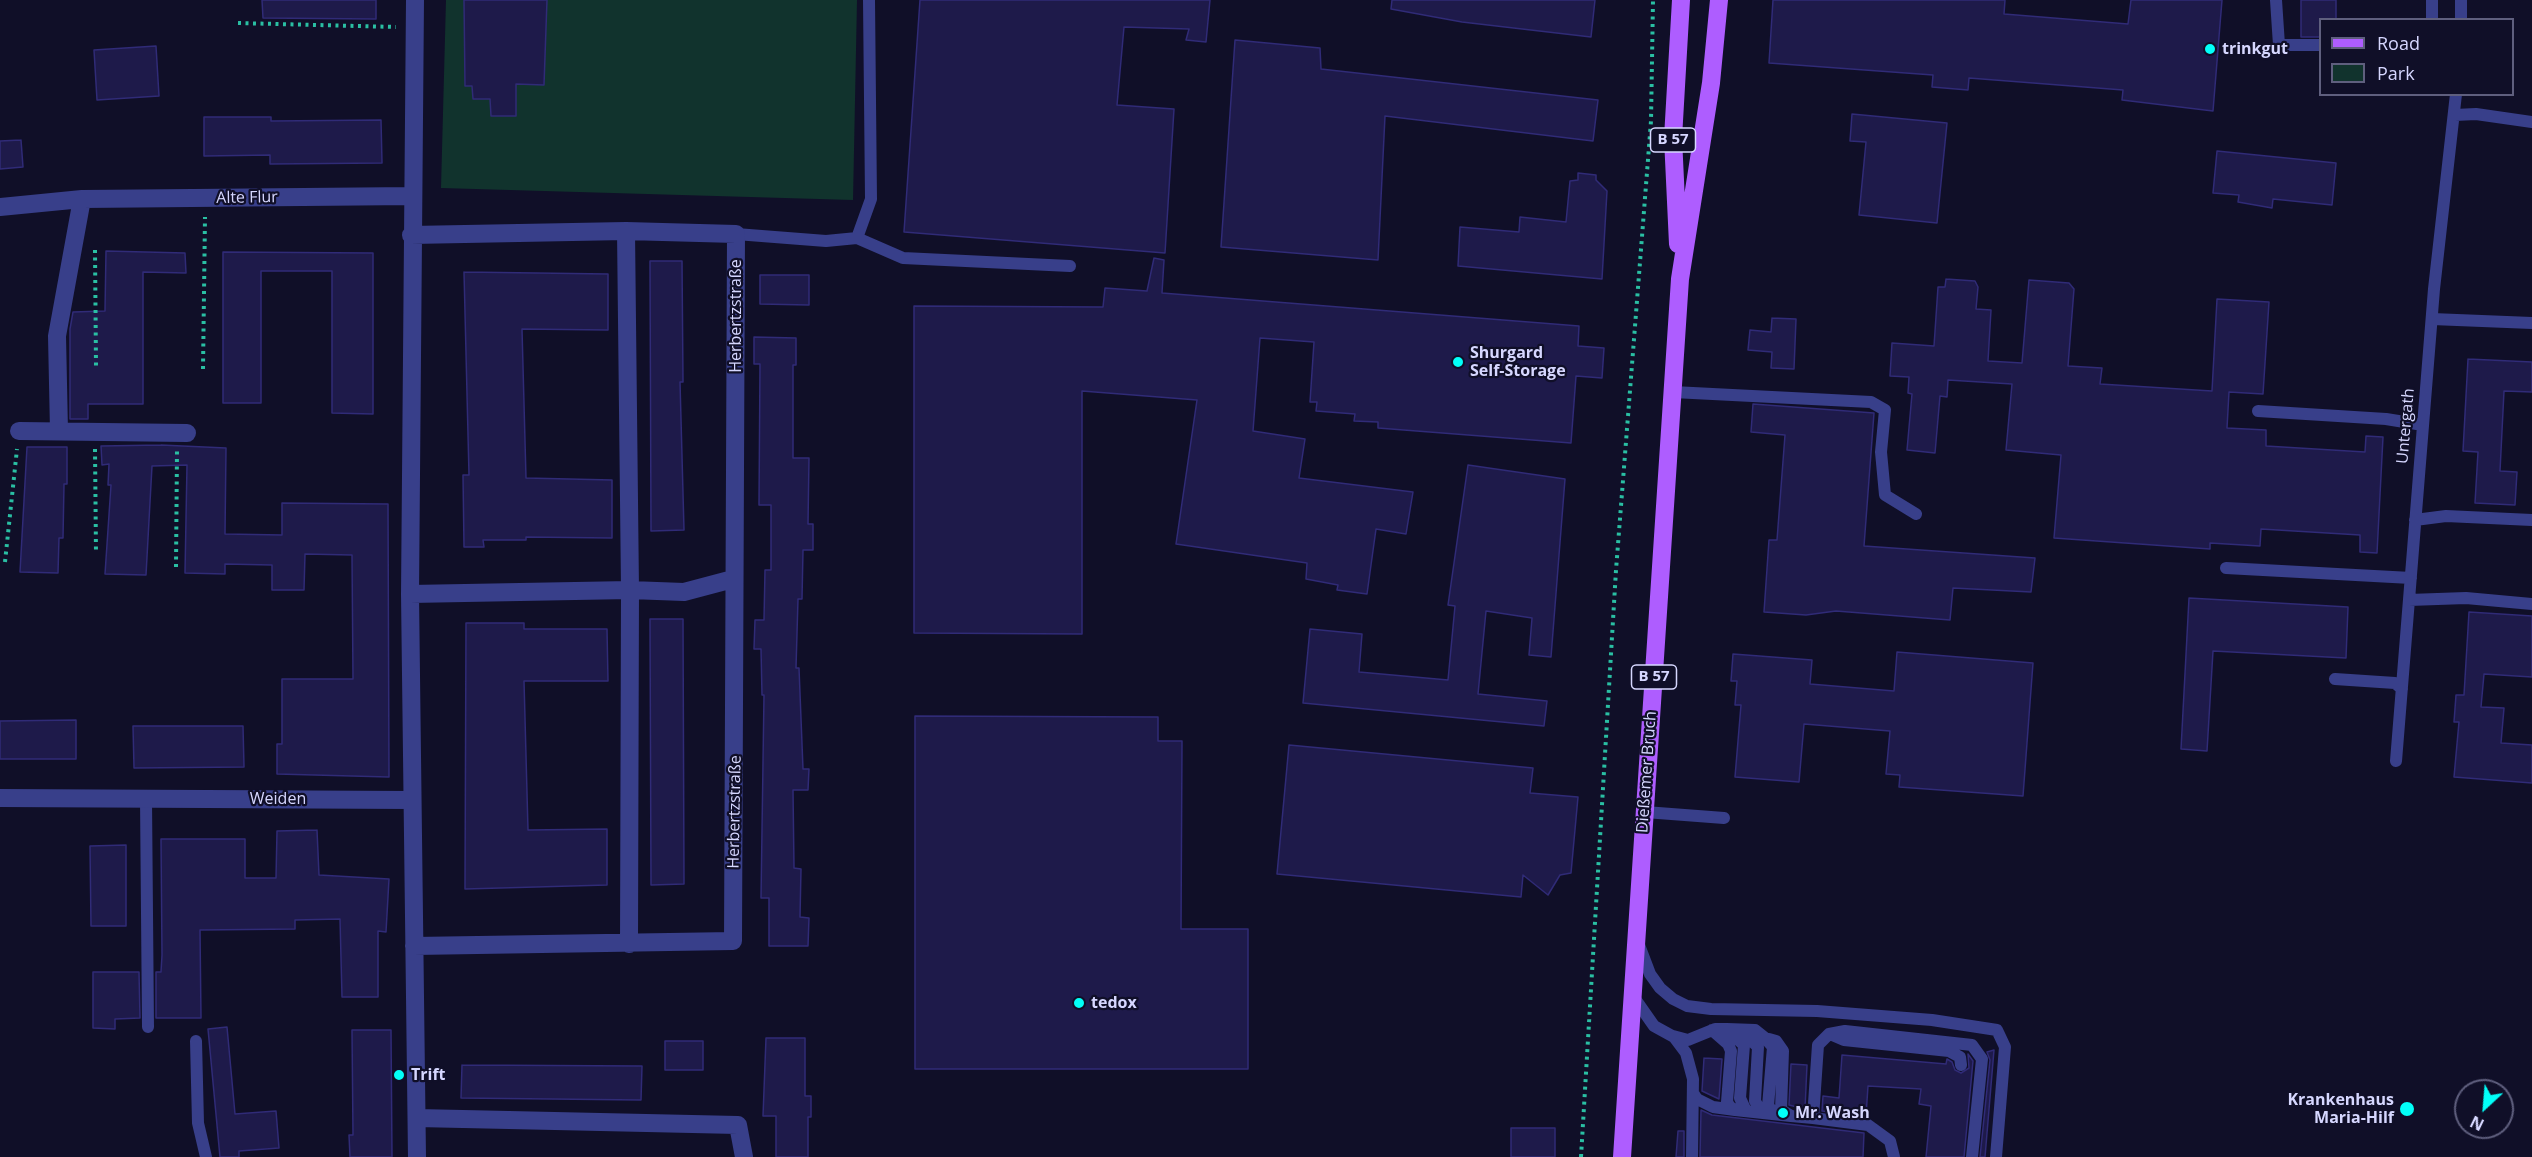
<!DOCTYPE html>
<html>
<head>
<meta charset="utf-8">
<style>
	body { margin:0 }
	#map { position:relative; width:2532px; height:1157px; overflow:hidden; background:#100f28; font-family:"Open Sans",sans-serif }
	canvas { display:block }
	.legend { position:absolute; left:2319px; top:18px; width:195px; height:78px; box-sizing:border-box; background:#100f28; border:2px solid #5f5f7e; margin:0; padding:8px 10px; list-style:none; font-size:18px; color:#d6d7ff }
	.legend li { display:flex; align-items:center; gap:12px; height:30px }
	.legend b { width:30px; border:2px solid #5f5f7e }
	.north { position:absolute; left:2454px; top:1079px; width:60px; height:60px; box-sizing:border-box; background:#100f28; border:2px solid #5f5f7e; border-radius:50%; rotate:206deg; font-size:16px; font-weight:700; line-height:24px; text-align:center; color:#d6d7ff }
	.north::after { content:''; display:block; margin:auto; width:21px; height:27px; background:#02fff8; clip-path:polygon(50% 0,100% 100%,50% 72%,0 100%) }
</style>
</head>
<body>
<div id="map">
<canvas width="2532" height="1157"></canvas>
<ul class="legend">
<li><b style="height:8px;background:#ae5dff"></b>Road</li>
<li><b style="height:16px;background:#11332d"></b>Park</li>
</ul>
<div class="north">N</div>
</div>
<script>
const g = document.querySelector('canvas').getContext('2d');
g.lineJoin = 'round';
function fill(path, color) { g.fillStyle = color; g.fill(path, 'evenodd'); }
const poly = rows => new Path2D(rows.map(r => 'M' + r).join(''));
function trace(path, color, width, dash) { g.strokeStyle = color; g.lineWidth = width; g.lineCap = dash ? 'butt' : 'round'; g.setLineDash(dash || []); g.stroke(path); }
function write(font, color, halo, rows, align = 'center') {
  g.font = font + ' "Open Sans",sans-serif'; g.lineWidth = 4.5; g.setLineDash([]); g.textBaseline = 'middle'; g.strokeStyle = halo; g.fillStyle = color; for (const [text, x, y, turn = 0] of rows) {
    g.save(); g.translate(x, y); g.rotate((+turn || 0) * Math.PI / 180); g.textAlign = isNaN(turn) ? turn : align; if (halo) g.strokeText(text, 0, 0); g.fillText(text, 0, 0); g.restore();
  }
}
fill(poly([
	[446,0,857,0,853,200,441,188]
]), '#11332d');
const building = poly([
	[262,0,376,0,376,19,263,18,262,0],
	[464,0,547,0,544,85,516,84,516,116,491,116,490,99,473,99,472,86,465,86,464,0],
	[920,0,1210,0,1206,42,1186,40,1189,29,1124,27,1117,105,1174,109,1165,253,904,232,920,0],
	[1392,0,1595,0,1591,37,1462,22,1391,9,1392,0],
	[1773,0,2005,0,2004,14,2128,24,2131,0,2222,0,2213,111,2122,100,2123,90,1969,78,1968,90,1932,87,1933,75,1769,63,1773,0],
	[2301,0,2336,0,2336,20,2320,20,2320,37,2301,37,2301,0],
	[1235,40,1320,48,1321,69,1598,100,1593,141,1385,116,1378,260,1221,247,1235,40],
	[156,46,159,96,97,100,94,50,156,46],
	[1852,114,1947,123,1937,223,1859,215,1866,142,1850,141,1852,114],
	[204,117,271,117,271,121,381,120,382,163,270,164,270,155,204,156,204,117],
	[21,140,23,167,0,169,0,141,21,140],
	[2217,151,2336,163,2332,205,2273,199,2272,208,2238,202,2239,195,2213,193,2217,151],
	[1578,173,1596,175,1596,180,1607,191,1602,279,1458,266,1460,227,1519,232,1520,217,1566,222,1570,181,1578,180,1578,173],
	[106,251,185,253,186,273,143,272,143,404,88,404,88,419,70,419,70,329,73,312,105,311,106,251],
	[223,252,373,253,373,414,332,413,332,271,261,271,261,403,223,403,223,252],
	[1154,258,1164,260,1162,293,1579,326,1578,346,1604,348,1602,378,1576,376,1571,443,1378,428,1378,422,1354,421,1355,414,1316,411,1317,402,1310,402,1314,342,1260,338,1253,431,1305,439,1299,478,1413,492,1406,534,1376,529,1367,594,1337,590,1338,585,1306,579,1307,563,1176,544,1197,400,1082,391,1082,634,914,633,914,306,1103,307,1105,288,1147,291,1154,258],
	[650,261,682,261,683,382,680,382,684,530,651,531,650,261],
	[464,272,608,274,608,330,522,329,526,478,612,480,612,538,526,537,526,540,483,540,484,547,464,547,463,475,469,475,464,272],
	[760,275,809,275,809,305,760,304,760,275],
	[1946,279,1975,281,1978,287,1976,309,1991,310,1988,361,2022,363,2029,280,2069,283,2074,289,2068,366,2102,368,2100,384,2212,391,2217,299,2269,302,2263,394,2229,392,2227,428,2266,430,2266,446,2365,452,2366,436,2383,437,2377,553,2360,552,2360,535,2261,529,2260,546,2210,543,2210,549,2054,538,2061,455,2006,450,2012,384,1948,380,1947,397,1940,396,1935,453,1907,450,1912,394,1908,393,1909,377,1890,376,1892,343,1934,346,1938,287,1945,287,1946,279],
	[1772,318,1796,319,1794,369,1771,368,1772,352,1748,350,1750,330,1771,332,1772,318],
	[754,337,796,338,796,365,793,365,793,458,809,458,808,524,813,524,813,550,803,550,802,599,798,599,796,668,799,668,803,769,809,769,808,790,793,790,794,868,801,869,800,917,809,918,808,946,769,946,769,898,761,898,764,695,762,695,761,649,754,649,755,620,764,620,765,570,771,570,771,505,759,505,760,364,754,364,754,337],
	[2468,359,2532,362,2532,392,2504,391,2500,471,2517,472,2515,505,2475,503,2478,452,2463,451,2468,359],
	[1753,404,1874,413,1864,546,2035,558,2031,592,1953,588,1950,620,1836,611,1806,615,1764,612,1769,540,1777,540,1785,435,1751,432,1753,404],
	[161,445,226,448,225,534,282,535,282,503,388,504,389,777,277,774,277,744,282,744,282,679,353,679,352,555,305,554,304,590,272,590,272,565,225,564,225,574,185,573,187,465,152,466,146,575,105,574,111,485,108,485,109,464,102,465,101,446,161,445],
	[27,447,67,447,67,484,64,484,63,538,59,538,58,573,20,572,27,447],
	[1468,465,1565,479,1551,657,1529,655,1532,618,1486,611,1478,694,1547,701,1544,726,1303,703,1310,629,1362,634,1359,672,1448,680,1455,606,1448,605,1468,465],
	[2189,598,2348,607,2346,658,2213,651,2207,751,2181,749,2189,598],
	[2469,612,2532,616,2532,677,2484,674,2481,707,2504,708,2501,743,2532,745,2532,783,2454,777,2459,722,2454,722,2456,695,2464,695,2469,612],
	[650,619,683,619,684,884,651,885,650,619],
	[466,623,524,623,524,629,607,629,608,681,524,681,528,830,607,829,607,885,465,889,466,623],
	[1897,652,2033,663,2023,796,1899,787,1900,775,1886,774,1890,731,1804,724,1799,782,1735,777,1741,705,1735,705,1737,681,1731,681,1733,654,1812,660,1810,684,1894,691,1897,652],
	[915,716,1158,717,1158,741,1182,741,1181,929,1248,929,1248,1069,915,1069,915,716],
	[76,720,76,759,0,759,0,721,76,720],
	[133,726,243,726,244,767,134,768,133,726],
	[1289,745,1533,768,1530,793,1578,797,1571,873,1560,875,1548,895,1523,875,1521,897,1277,874,1289,745],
	[317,830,319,875,389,879,386,932,378,931,378,997,342,997,340,919,295,920,295,929,200,930,201,1018,156,1018,156,972,161,972,162,955,161,839,245,839,245,878,276,878,277,831,317,830],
	[126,845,126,926,91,926,90,846,126,845],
	[93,972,139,972,140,1018,115,1019,115,1029,93,1028,93,972],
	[227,1027,235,1114,276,1111,279,1148,239,1151,239,1157,220,1157,208,1029,227,1027],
	[352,1030,391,1030,392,1157,350,1157,349,1135,353,1135,352,1030],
	[766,1038,805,1038,805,1096,811,1096,811,1117,808,1117,808,1157,776,1157,776,1116,763,1116,766,1038],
	[665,1041,703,1041,703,1070,665,1070,665,1041],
	[1994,1050,1985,1157,1980,1157,1990,1060,1987,1052,1994,1050],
	[1968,1054,1973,1061,1964,1157,1926,1157,1931,1106,1919,1104,1921,1089,1868,1086,1866,1116,1822,1111,1823,1096,1839,1098,1842,1055,1946,1064,1947,1059,1952,1062,1955,1070,1961,1073,1969,1068,1968,1054],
	[1704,1058,1722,1059,1719,1099,1702,1091,1704,1058],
	[1791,1064,1807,1065,1805,1109,1789,1105,1791,1064],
	[462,1065,642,1066,641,1100,461,1098,462,1065],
	[1701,1110,1712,1115,1864,1133,1863,1157,1700,1157,1701,1110],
	[1511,1128,1555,1128,1555,1157,1511,1157,1511,1128],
	[1678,1131,1684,1131,1684,1157,1676,1157,1678,1131]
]);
fill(building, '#1e1a4a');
trace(building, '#302b77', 1.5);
trace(poly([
	[238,23,396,27],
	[95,250,96,366],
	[203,369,205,217],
	[95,449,96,554],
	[5,562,17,449],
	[176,567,177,450],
	[1581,1157,1616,570,1651,121,1653,0]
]), '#2abfa3', 4, [3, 4.5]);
trace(poly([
	[2276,0,2279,45,2320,45],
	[2432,20,2432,0],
	[2461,20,2461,0],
	[2455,115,2476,114,2532,122],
	[736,234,826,241,857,238,871,199,869,0],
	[857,238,903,258,1070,266],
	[2432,319,2532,323],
	[1673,392,1871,402,1885,410,1881,452,1885,495,1916,514],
	[2258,411,2386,419,2423,425],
	[2415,520,2446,516,2532,520],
	[2226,568,2411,578],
	[2409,600,2466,598,2532,604],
	[2335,679,2395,683,2402,689],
	[2396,761,2434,289,2456,94],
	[146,799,148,1027],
	[1645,812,1724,818],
	[1639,945,1650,974,1660,988,1673,999,1687,1006,1711,1009,1817,1011,1932,1020,1997,1030,2005,1047,1996,1157],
	[1633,996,1654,1026,1674,1037,1686,1053,1693,1079,1692,1157],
	[1712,1030,1728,1044,1731,1051,1727,1102,1730,1107,1735,1110,1791,1116],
	[1741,1031,1758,1047,1755,1101,1761,1112],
	[1730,1032,1744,1045,1740,1098,1746,1111],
	[1830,1034,1844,1040,1949,1051,1960,1057,1961,1065],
	[1673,1036,1688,1040,1715,1029,1727,1029,1755,1030,1765,1038,1773,1047,1768,1106,1775,1114],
	[1769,1039,1776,1041,1783,1051,1781,1110,1791,1116,1813,1118],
	[196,1041,198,1123,206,1157],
	[1693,1093,1697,1099,1713,1107,1735,1110],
	[1894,1157,1890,1141,1868,1125,1813,1118,1818,1045,1829,1034,1845,1031,1972,1045,1982,1059,1972,1157]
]), '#383f8a', 12);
trace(poly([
	[415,0,410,594,417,1157],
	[0,207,82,199,413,196],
	[626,231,630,590,629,944],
	[411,235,626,231,736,234,733,941,414,946],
	[19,431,187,433],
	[59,431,57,336,82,199],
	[410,594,630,590,684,592,733,579],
	[0,798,411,800],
	[417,1118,738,1125,744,1157]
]), '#383f8a', 18);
trace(poly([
	[1678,244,1673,138,1681,0],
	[1622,1157,1680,279,1711,83,1719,0]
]), '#ae5dff', 18);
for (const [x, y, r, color] of [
	[2210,49,6,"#02fff8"],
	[1458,362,6,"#02fff8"],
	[1079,1003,6,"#02fff8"],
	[399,1075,6,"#02fff8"],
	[2407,1109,8,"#02fff8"],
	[1783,1113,6,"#02fff8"]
]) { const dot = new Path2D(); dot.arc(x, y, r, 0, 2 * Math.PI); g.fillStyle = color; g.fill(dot); trace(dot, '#100f28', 2); }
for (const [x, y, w] of [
	[1673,140,45],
	[1654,677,45]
]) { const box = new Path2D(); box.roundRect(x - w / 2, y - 12, w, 24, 4.5); g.fillStyle = '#100f28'; g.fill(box); trace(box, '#d6d7ff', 1.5); }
write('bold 15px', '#d6d7ff', null, [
	["B 57",1673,140],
	["B 57",1654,677]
]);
write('bold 16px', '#d6d7ff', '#100f28', [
	["trinkgut",2222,49],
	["Shurgard",1470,353],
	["Self-Storage",1470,371],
	["tedox",1091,1003],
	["Trift",411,1075],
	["Krankenhaus",2394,1100,"right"],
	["Maria-Hilf",2394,1118,"right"],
	["Mr. Wash",1795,1113]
], 'left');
write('16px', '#d6d7ff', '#100f28', [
	["Alte Flur",247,198,-1],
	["Herbertzstraße",736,316,-90],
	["Untergath",2406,426,-85],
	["Dießemer Bruch",1647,772,-86],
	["Weiden",278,799],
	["Herbertzstraße",735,812,-89]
]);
</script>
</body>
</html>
